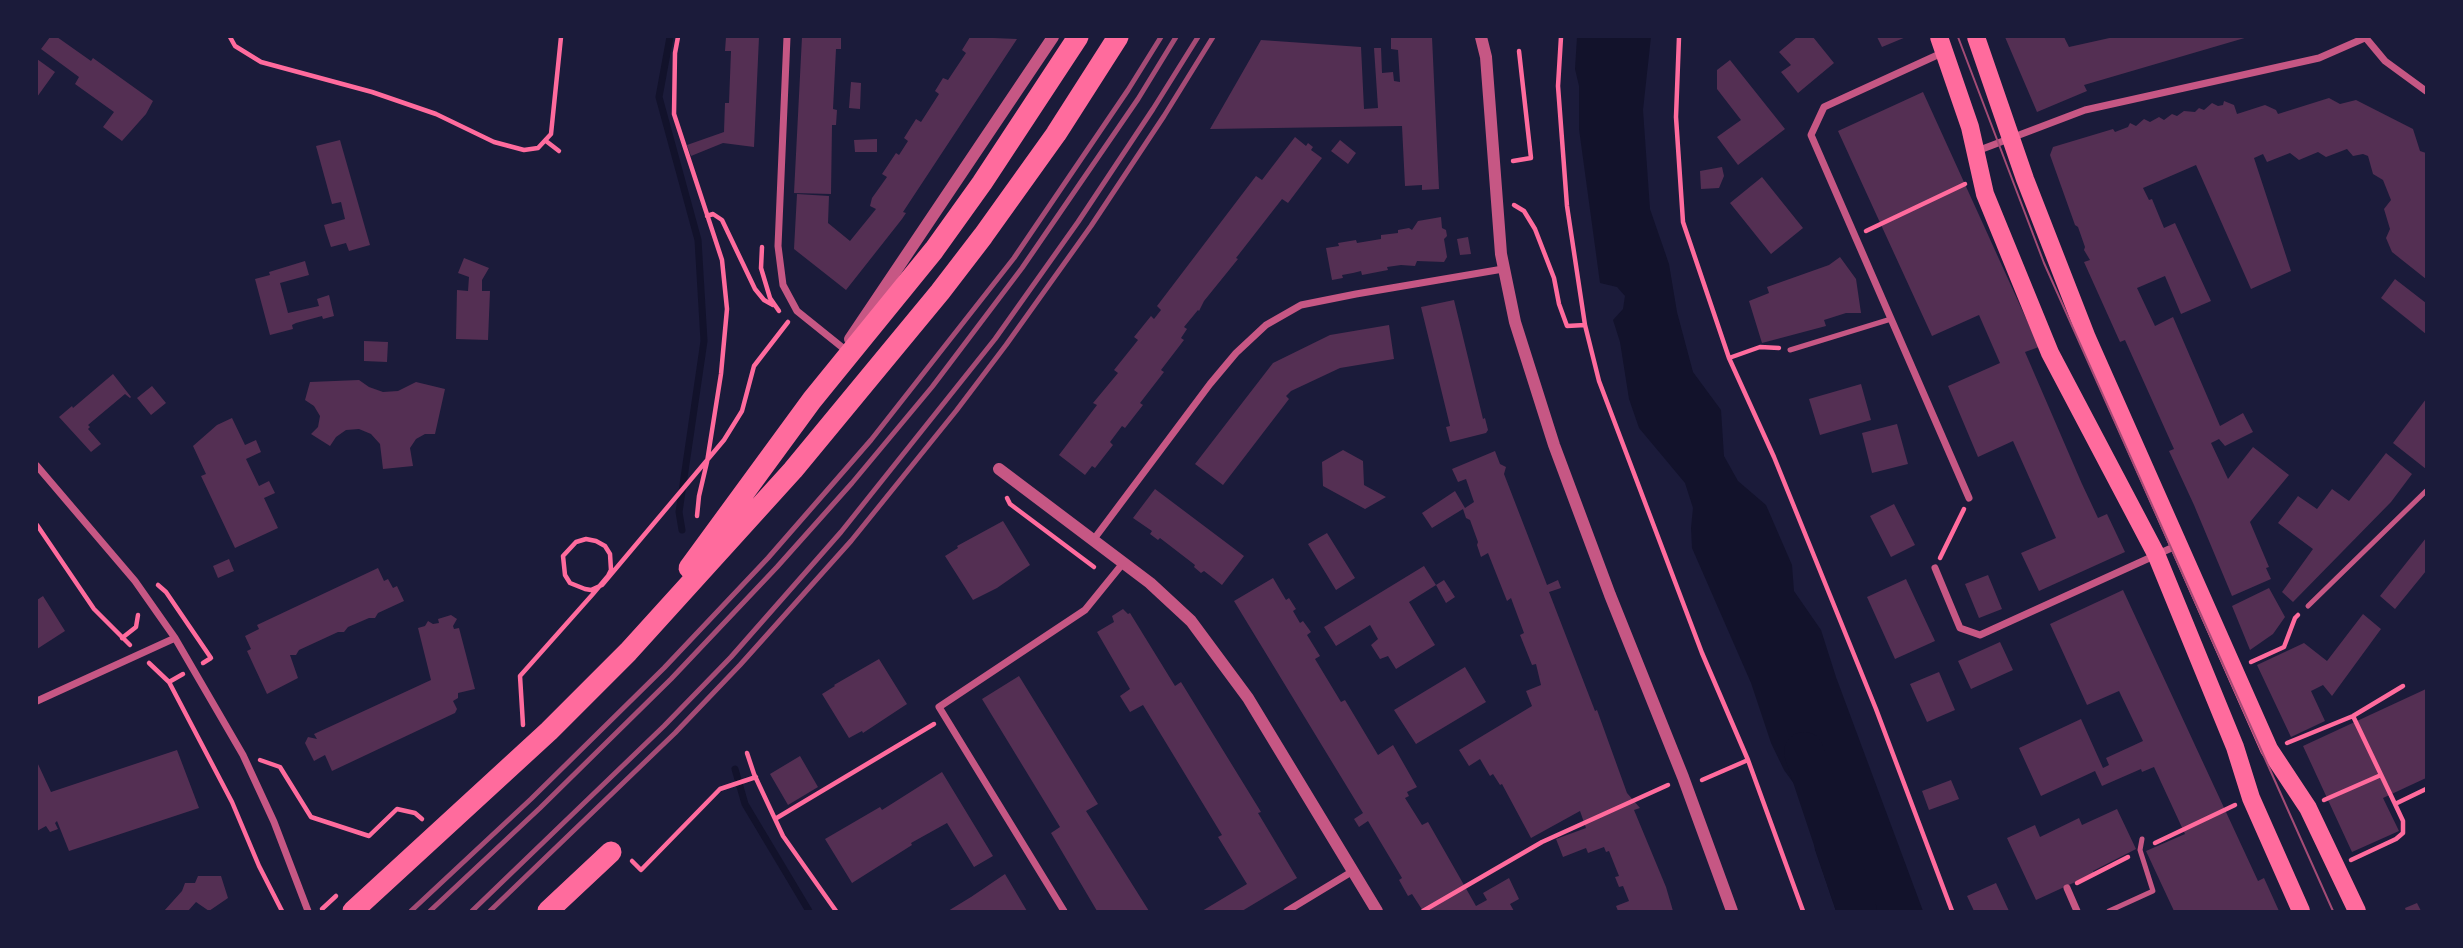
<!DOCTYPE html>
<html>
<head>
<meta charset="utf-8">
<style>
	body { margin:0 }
	#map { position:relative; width:2463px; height:948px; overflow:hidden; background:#1b1b3a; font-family:Mulish,sans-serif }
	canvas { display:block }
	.frame { position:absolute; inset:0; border:38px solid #1b1b3a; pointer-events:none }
</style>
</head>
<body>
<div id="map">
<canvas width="2463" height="948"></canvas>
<div class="frame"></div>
</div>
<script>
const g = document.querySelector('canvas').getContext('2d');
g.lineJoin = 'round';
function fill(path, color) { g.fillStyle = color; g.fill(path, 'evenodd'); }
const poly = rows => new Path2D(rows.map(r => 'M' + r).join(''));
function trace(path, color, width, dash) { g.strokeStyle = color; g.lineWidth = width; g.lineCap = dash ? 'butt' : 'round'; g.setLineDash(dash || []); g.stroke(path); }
fill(poly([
	[1577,37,1651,37,1643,110,1650,209,1669,264,1677,312,1693,372,1721,410,1724,456,1738,481,1766,505,1792,565,1794,591,1821,630,1836,677,1923,911,1836,911,1815,850,1811,825,1840,816,1840,802,1810,806,1784,770,1771,743,1751,683,1692,548,1691,528,1693,508,1685,483,1639,428,1629,399,1620,342,1613,320,1623,309,1625,296,1617,287,1600,283,1579,129,1579,86,1575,69]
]), '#12122b');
trace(poly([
	[670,37,659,97,698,240,704,341,679,512,682,530],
	[735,769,745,804,809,911]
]), '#12122b', 7);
trace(poly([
	[1804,752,1857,911]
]), '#12122b', 40);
fill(poly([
	[50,37,57,37,91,61,93,58,153,101,146,114,122,141,103,127,114,112,75,84,79,77,41,49],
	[726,37,759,37,754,147,723,143,691,156,687,145,724,132,725,103,729,103,731,51,725,51],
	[802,37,841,37,841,49,836,49,833,109,837,110,836,125,832,125,831,194,794,193],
	[970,37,1017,39,903,212,906,213,902,219,846,290,794,249,797,194,829,196,828,223,850,241,876,209,870,206,872,198,887,177,882,174,896,153,899,155,908,141,904,138,916,119,921,122,939,94,935,91,943,78,948,80,966,53,962,50],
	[1391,37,1432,37,1439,189,1422,190,1422,185,1405,186,1402,126,1210,129,1261,40,1361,47,1364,109,1378,108,1374,48,1381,48,1382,73,1393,72,1394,81,1400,82,1398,50,1391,49],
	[1797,37,1813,37,1834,63,1798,93,1781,72,1791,65,1779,52],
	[1877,37,1906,37,1882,47],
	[2005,37,2064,37,2069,47,2114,37,2248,37,2084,85,2087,91,2037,112],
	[37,59,55,72,37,97],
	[1730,60,1785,129,1738,165,1717,137,1741,120,1717,89,1717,70],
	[851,82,861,83,860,109,849,108],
	[1923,92,2039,347,2025,352,2082,484,2098,518,2107,514,2125,552,2039,591,2021,553,2056,538,2013,441,1978,457,1948,386,2000,363,1979,315,1932,336,1838,131],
	[2329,98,2340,104,2356,100,2413,129,2420,151,2426,153,2426,279,2392,252,2386,238,2390,229,2384,209,2391,200,2383,180,2373,174,2368,156,2363,154,2353,156,2347,149,2326,157,2318,152,2299,160,2290,153,2267,162,2263,154,2254,158,2291,271,2251,289,2196,165,2143,188,2149,200,2152,199,2164,228,2175,223,2211,301,2181,314,2165,276,2137,288,2155,326,2173,317,2220,426,2243,413,2253,432,2225,446,2219,439,2211,443,2228,479,2253,447,2289,475,2250,522,2269,567,2266,568,2271,579,2232,596,2194,505,2169,451,2174,449,2125,340,2120,342,2084,262,2090,260,2084,250,2085,247,2078,227,2075,225,2050,155,2053,147,2113,129,2115,132,2128,127,2130,123,2136,126,2144,119,2150,122,2159,117,2164,120,2172,114,2177,116,2184,111,2195,112,2199,108,2204,110,2212,103,2218,106,2223,105,2224,101,2234,105,2237,114,2265,105,2276,110,2278,114],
	[1295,137,1306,146,1308,143,1313,147,1311,150,1322,158,1288,203,1282,199,1236,258,1238,259,1204,301,1199,311,1198,310,1184,327,1187,329,1181,338,1184,340,1161,370,1164,372,1140,403,1143,405,1125,428,1122,426,1110,442,1113,445,1095,468,1092,466,1085,475,1059,455,1097,405,1093,403,1118,373,1114,370,1138,340,1134,337,1151,316,1154,319,1161,310,1157,306,1256,176,1262,180],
	[877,139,877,152,855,152,854,140],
	[340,140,370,245,349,251,346,243,331,247,326,232,324,225,345,219,341,202,332,204,316,146],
	[1340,140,1356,153,1348,164,1331,151],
	[1722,167,1724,176,1719,188,1701,189,1700,171],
	[1762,177,1803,228,1771,254,1730,203],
	[1441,217,1442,228,1446,230,1447,236,1444,239,1447,257,1444,262,1417,261,1415,266,1401,265,1387,267,1388,270,1362,275,1361,271,1353,273,1342,275,1343,278,1332,280,1326,248,1339,246,1338,243,1356,240,1357,243,1381,239,1381,235,1398,233,1398,230,1409,228,1412,230,1418,221],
	[1468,237,1471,254,1460,255,1457,239],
	[1840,257,1856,279,1861,313,1846,313,1824,320,1826,326,1762,343,1749,301,1769,293,1767,287,1829,265],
	[464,258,489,268,482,280,482,291,490,291,488,340,456,339,457,290,468,291,469,277,458,273],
	[305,261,309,275,280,283,288,313,319,306,317,299,329,295,334,316,323,319,322,316,296,323,292,325,293,329,270,335,255,279,270,275,269,272],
	[2395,279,2426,303,2426,334,2381,298],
	[1454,300,1483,419,1485,418,1488,430,1486,433,1450,442,1446,427,1450,426,1421,307],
	[1389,325,1394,359,1340,368,1291,391,1286,396,1289,399,1223,485,1195,464,1273,363,1330,335],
	[364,341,388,342,387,362,364,361],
	[113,374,131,397,130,398,125,394,88,425,90,427,88,429,101,444,91,452,59,417,72,406,73,408],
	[359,380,369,387,383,392,398,391,416,382,445,389,435,434,425,434,416,439,410,448,413,466,383,469,380,444,371,434,359,429,346,430,336,437,330,446,311,434,318,427,320,416,314,406,305,400,310,382],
	[1861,384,1871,420,1820,435,1809,399],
	[152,386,166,403,151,415,137,398],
	[2426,399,2426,469,2393,443],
	[232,418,245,445,256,440,261,452,246,459,259,486,269,481,275,493,264,498,278,528,235,548,201,476,206,474,193,446,217,425],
	[1897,424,1908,464,1872,473,1862,433],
	[1343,450,1363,461,1364,485,1386,497,1365,509,1323,486,1322,462],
	[1495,451,1500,464,1506,467,1504,474,1547,585,1558,580,1561,588,1549,592,1595,711,1597,710,1627,793,1640,808,1634,810,1666,887,1673,911,1618,911,1616,906,1629,901,1623,886,1619,887,1615,877,1619,876,1609,851,1606,852,1604,847,1588,853,1586,848,1563,857,1556,839,1586,828,1580,811,1531,838,1502,784,1500,785,1493,774,1490,776,1480,759,1469,766,1459,750,1532,706,1526,691,1541,685,1536,664,1532,665,1520,635,1524,633,1511,598,1507,601,1488,553,1481,557,1477,545,1478,542,1470,520,1466,518,1463,509,1432,528,1422,513,1455,491,1465,508,1474,502,1466,479,1458,482,1452,469],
	[2386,453,2412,474,2391,502,2293,602,2282,592,2313,549,2278,523,2298,496,2317,509,2332,489,2349,501],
	[1155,489,1244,556,1222,585,1204,571,1201,573,1194,567,1195,565,1160,538,1158,540,1150,534,1152,531,1133,518],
	[1894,504,1915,545,1891,557,1870,516],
	[1003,521,1030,565,997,588,973,600,945,556,958,548,957,546],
	[1327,533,1355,578,1336,590,1308,544],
	[2426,538,2426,571,2395,609,2380,596],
	[229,559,234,571,218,578,213,566],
	[1424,566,1436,585,1444,580,1455,597,1446,603,1436,585,1409,602,1435,645,1396,669,1388,656,1380,659,1371,645,1378,639,1370,625,1336,646,1324,627],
	[378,568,384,581,388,579,393,588,397,586,404,601,378,613,375,618,369,618,348,627,344,632,338,632,299,650,296,655,290,655,298,678,267,694,247,651,251,649,245,636,259,629,257,625],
	[1988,575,2002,609,1979,618,1965,584],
	[1273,578,1286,600,1289,598,1296,609,1293,611,1300,623,1303,621,1311,632,1307,635,1320,656,1315,659,1341,702,1345,700,1378,755,1393,745,1417,787,1407,792,1409,796,1405,798,1422,825,1428,822,1476,906,1487,900,1483,893,1509,878,1519,899,1510,904,1514,911,1423,911,1412,894,1408,896,1399,880,1402,878,1368,821,1359,827,1354,819,1363,813,1234,601],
	[1906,579,1935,641,1895,659,1867,597],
	[2269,588,2285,617,2273,634,2250,650,2232,606],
	[2123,590,2258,881,2264,878,2279,911,2174,911,2146,851,2185,834,2154,767,2142,772,2141,769,2102,786,2095,771,2041,796,2019,748,2081,719,2103,768,2109,765,2106,758,2143,741,2119,691,2087,705,2050,624],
	[43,596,65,631,37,649,37,600],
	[1123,609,1128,614,1130,613,1175,686,1181,682,1261,812,1258,813,1297,878,1242,911,1202,911,1247,884,1218,837,1222,835,1143,705,1130,712,1120,696,1130,689,1097,632,1114,622,1112,616],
	[2363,614,2381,629,2332,696,2323,685,2311,691,2325,721,2291,737,2257,665,2304,643,2327,661],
	[451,615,457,619,453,626,454,629,459,628,475,689,458,693,458,698,453,701,457,709,455,713,332,771,325,755,314,761,305,743,308,737,317,739,314,734,431,680,418,628,425,626,428,621,433,624,439,623,438,619],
	[2000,642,2013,670,1971,689,1958,661],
	[879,659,907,704,863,733,862,731,849,738,822,694,835,686,834,685],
	[1465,667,1486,702,1416,744,1394,710],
	[1939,672,1955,710,1927,722,1910,684],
	[1019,676,1098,804,1086,811,1149,911,1097,911,1051,833,1060,827,982,699],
	[2426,689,2426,778,2383,798,2399,831,2352,852,2303,746],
	[177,750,199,808,69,851,57,821,55,823,58,829,50,832,46,826,37,831,37,762,51,792],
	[800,756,818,787,788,805,770,774],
	[942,772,993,856,974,867,947,823,911,843,912,845,852,883,825,839,880,807,882,810],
	[1951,780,1959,799,1929,810,1922,791],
	[2117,809,2136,849,2093,871,2095,873,2036,900,2007,838,2035,825,2040,837,2079,818,2082,825],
	[1005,874,1027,911,948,911,971,897],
	[198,876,221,876,228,898,209,911,196,902,188,911,164,911,182,891,185,883,195,883],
	[1996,883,2009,911,1974,911,1967,896],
	[2417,903,2421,911,2406,911,2405,908]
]), '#542f53');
trace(poly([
	[230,37,235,46,261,62,372,92,436,114,494,142,524,150,538,148,551,134,561,37],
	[678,37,675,53,674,114,722,260,727,309,721,374,707,462,699,496,697,516],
	[1561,37,1558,86,1567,206,1585,325,1599,381,1702,653,1748,760,1803,911],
	[1679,37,1676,117,1683,222,1729,358,1774,457,1876,709,1952,911],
	[546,141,559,151],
	[1513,161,1531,158,1519,51],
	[1514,205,1524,211,1535,229,1554,278,1559,304,1567,326,1585,325],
	[707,216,713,214,722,220,755,289,764,300,773,305],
	[1866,231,1965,184],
	[762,247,761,268,770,298,779,311],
	[1729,358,1760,347,1779,348],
	[1007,498,1010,504,1094,567],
	[37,525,94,609,130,645],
	[1940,558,1964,509],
	[158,585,166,592,211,658,203,663],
	[122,638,136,627,138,615],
	[2251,662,2284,647,2295,618,2298,615],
	[149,663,169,682],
	[183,674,169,682,232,802,259,866,282,911],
	[2353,716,2395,804,2426,789],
	[523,725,520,676,592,595,608,576,611,570,610,554,605,546,596,541,586,539,576,542,563,556,565,575,570,583,585,589,591,590,602,585,724,440,742,411,754,366,788,322],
	[2287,743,2353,716,2403,686],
	[747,753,754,774,783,836,836,911],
	[260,760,280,767,311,817,369,836,397,809,415,813,422,819],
	[1702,780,1748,760],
	[2324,800,2381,775],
	[775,819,934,724],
	[2155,843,2235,805],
	[2351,860,2396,839,2403,833,2403,821,2395,804],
	[632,861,641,870,720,789,756,777],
	[2077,883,2128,857],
	[322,909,336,896],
	[1423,911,1542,842,1668,785]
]), '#ff6b9d', 4.5);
trace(poly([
	[1790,350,1891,319],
	[2308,606,2426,491],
	[2109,911,2153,891,2140,850,2142,839]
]), '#c65784', 5);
trace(poly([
	[787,37,778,246,783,285,797,311,843,348],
	[2365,37,2385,61,2426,91],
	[1944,52,1824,107,1811,135,1969,498],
	[1977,151,2085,110,2319,58,2367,37],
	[37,466,135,581,175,638,243,755,274,822,308,911],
	[1094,539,1210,384,1236,353,1266,325,1301,305,1356,294,1503,269],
	[1935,568,1960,628,1980,635,2178,545],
	[37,701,175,638],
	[2067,888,2077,911],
	[1064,911,939,707,1085,610,1124,562],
	[1287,911,1353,871]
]), '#c65784', 7);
trace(poly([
	[1481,37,1486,57,1501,254,1515,322,1554,445,1610,595,1683,777,1732,911],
	[850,339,1053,37],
	[999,469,1150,583,1191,621,1248,698,1377,911]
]), '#c65784', 12);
trace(poly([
	[1939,37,1970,127,1985,194,2050,353,2156,554,2235,747,2251,798,2301,911],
	[1976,37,2025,179,2087,338,2269,749,2308,808,2357,911]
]), '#ff6b9d', 18);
trace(poly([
	[689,568,812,400,934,250,982,183,1078,37],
	[353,911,549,731,628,652,793,470,940,292,983,236,1056,134,1118,37],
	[548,911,611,852]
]), '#ff6b9d', 21);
trace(poly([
	[1958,37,2044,263,2333,911]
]), '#a44b75', 2);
trace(poly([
	[411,911,531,799,664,668,768,558,871,440,1014,258,1128,90,1161,37],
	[430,911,540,808,671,679,777,567,852,483,932,387,1022,268,1138,99,1176,37],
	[472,911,664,726,731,657,841,532,995,339,1078,222,1153,109,1198,37],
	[490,911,675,733,740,665,851,541,956,411,1006,345,1091,226,1164,116,1213,37]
]), '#a44b75', 5);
</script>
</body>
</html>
